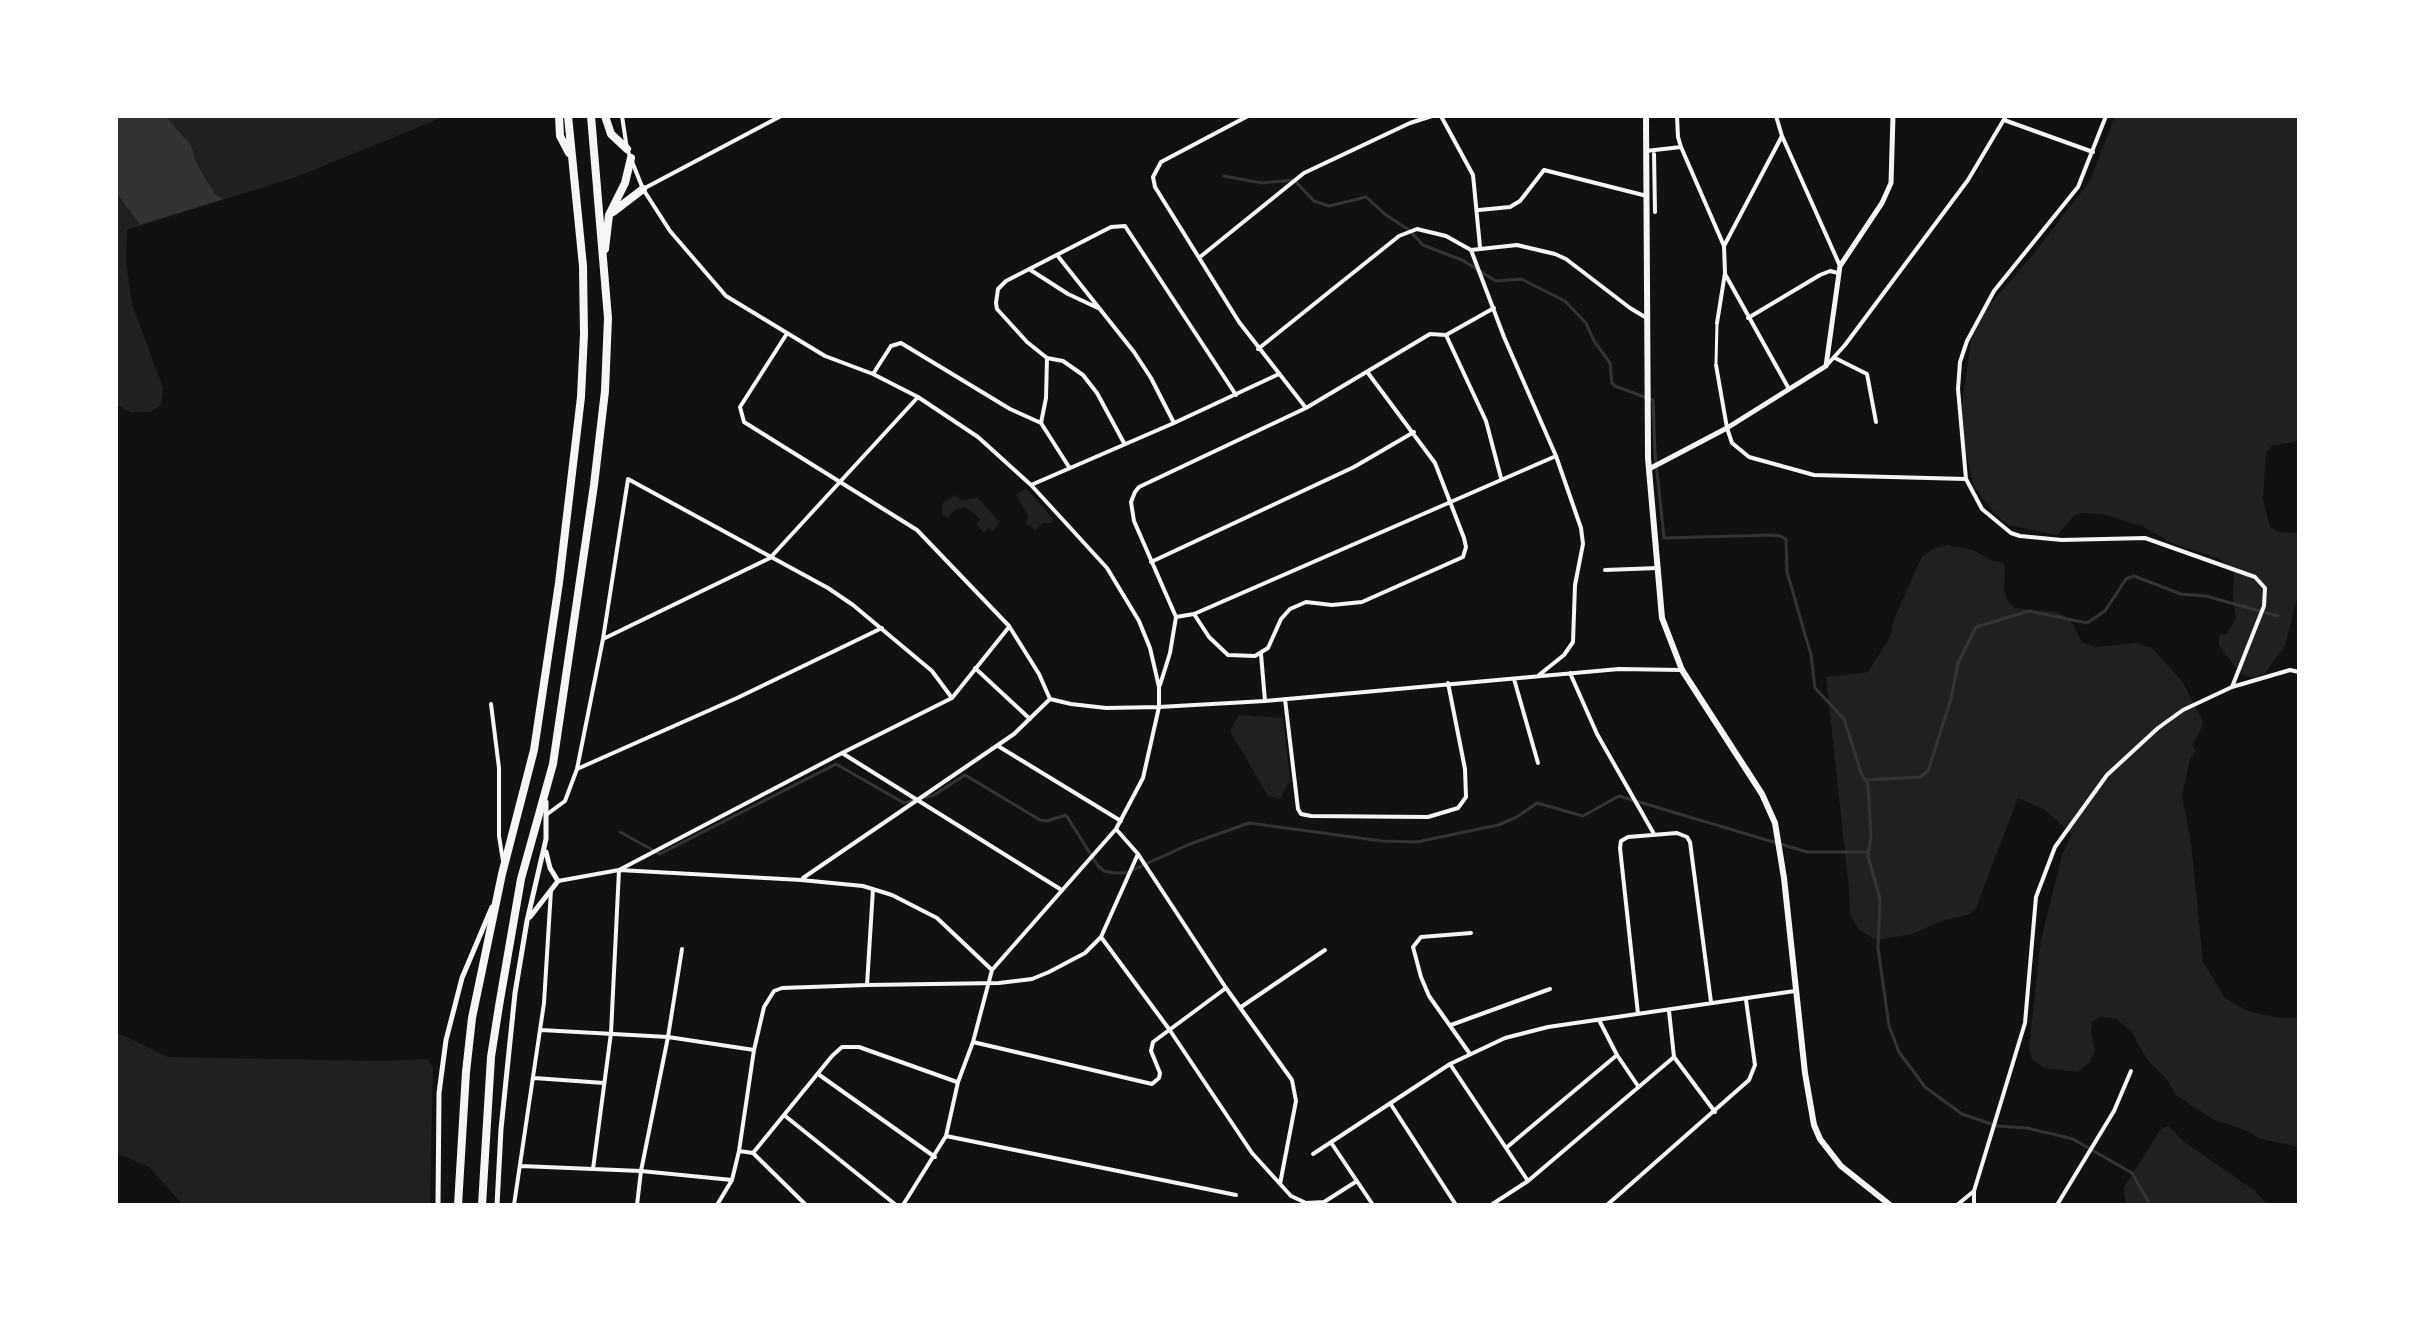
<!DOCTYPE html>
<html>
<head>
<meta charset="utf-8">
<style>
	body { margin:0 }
	#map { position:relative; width:2415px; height:1321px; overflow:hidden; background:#111; font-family:Jost,sans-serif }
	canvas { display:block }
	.frame { position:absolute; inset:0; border:118px solid #fff; pointer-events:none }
</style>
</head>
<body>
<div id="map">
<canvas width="2415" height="1321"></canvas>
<div class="frame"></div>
</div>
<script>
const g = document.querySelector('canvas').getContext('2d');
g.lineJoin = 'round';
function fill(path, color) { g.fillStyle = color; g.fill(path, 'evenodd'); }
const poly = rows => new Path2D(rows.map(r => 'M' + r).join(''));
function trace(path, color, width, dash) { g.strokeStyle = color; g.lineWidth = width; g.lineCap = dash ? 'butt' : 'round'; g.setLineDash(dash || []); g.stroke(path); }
fill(poly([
	[165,116,446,116,296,177,127,230,126,261,132,304,163,388,161,405,150,412,131,412,116,405,116,192,140,225,222,199,215,194,205,178,196,162,191,145],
	[2115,116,2299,116,2299,441,2271,446,2266,453,2263,500,2270,527,2278,532,2299,533,2299,591,2285,646,2265,673,2253,678,2241,674,2219,646,2219,635,2227,634,2236,618,2233,595,2234,571,2218,558,2174,544,2142,526,2102,514,2085,513,2075,515,2057,535,2008,525,1996,515,1974,487,1964,444,1962,405,1971,340,1985,310,2031,257,2090,181],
	[1026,488,1053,519,1052,523,1043,523,1035,530,1025,523,1029,517,1016,495],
	[955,495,963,501,977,497,1000,522,993,531,988,528,984,533,976,524,980,519,966,507,956,509,947,518,942,514,942,504],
	[1948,545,1973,550,1993,561,2002,562,2005,567,2004,591,2008,602,2015,608,2056,612,2069,618,2082,642,2095,647,2136,643,2152,648,2182,681,2203,721,2201,730,2192,745,2196,751,2190,759,2182,796,2191,842,2203,962,2225,998,2248,1011,2280,1018,2299,1018,2299,1147,2261,1139,2245,1130,2214,1120,2176,1095,2168,1081,2147,1059,2130,1030,2116,1019,2100,1016,2092,1022,2091,1033,2095,1050,2090,1062,2078,1072,2044,1068,2032,1059,2029,1048,2041,940,2062,855,2072,834,2045,810,2018,798,1984,887,1976,908,1970,914,1939,922,1913,934,1876,940,1859,930,1850,914,1849,889,1826,677,1868,672,1890,637,1894,619,1922,556,1935,548],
	[1239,715,1283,718,1290,780,1280,799,1268,796,1230,731],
	[116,1032,168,1057,378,1061,428,1059,433,1068,430,1205,183,1205,149,1167,116,1153],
	[2169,1126,2183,1141,2254,1190,2264,1201,2271,1205,2126,1205,2124,1187,2161,1129]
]), '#202020');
fill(poly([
	[116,116,165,116,191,145,196,162,205,178,215,194,223,199,140,225,116,192]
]), '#333');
trace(poly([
	[1224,176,1262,183,1294,180,1314,201,1329,206,1366,197,1386,215,1409,230,1423,245,1462,260,1496,281,1521,279,1565,301,1586,323,1594,341,1610,363,1612,383,1615,386,1653,400,1655,453,1664,538,1771,535,1780,536,1786,539,1787,572,1811,655,1815,688,1844,719,1861,773,1868,784,1871,836,1868,856,1880,899,1878,948,1889,1026,1899,1052,1925,1087,1962,1114,1997,1126,2027,1128,2073,1139,2132,1173,2150,1205],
	[1866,780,1920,777,1928,771,1951,699,1958,663,1976,627,2029,611,2087,623,2105,611,2126,579,2134,576,2181,594,2206,596,2278,616],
	[922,798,934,795,965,775,1040,820,1047,821,1066,815,1098,866,1104,871,1114,873,1126,873,1190,844,1249,823,1382,841,1417,842,1498,825,1517,817,1537,803,1583,816,1619,796,1807,852,1867,852],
	[620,832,660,854,836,764,904,803,915,800]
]), '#333', 3);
trace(poly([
	[1716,363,1717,323]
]), '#f5f5f5', 3);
trace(poly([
	[622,116,627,149,643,189,670,231,726,296,825,356,873,374,918,397,978,437,1031,485,1107,568,1139,621,1150,648,1159,687,1159,707,1143,778,1116,829,992,970,973,1042,958,1082,946,1136,903,1205],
	[1248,116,1161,162,1153,177,1155,187,1239,322,1306,408],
	[1441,116,1473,175,1480,247],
	[1677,116,1678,137,1681,147,1724,246,1725,273,1717,323],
	[1776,116,1782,136,1840,266],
	[2106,116,2078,187,1994,291,1967,341,1960,362,1958,389,1966,479,1982,509,2011,533,2020,536,2062,540,2145,538,2255,577,2265,588,2264,606,2232,687],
	[2004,120,2093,152],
	[1646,151,1681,147],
	[1654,154,1655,212],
	[643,189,781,116],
	[1479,210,1510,207,1520,201,1544,170,1647,196],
	[1724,246,1782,136],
	[1471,250,1504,337,1556,456,1581,528,1583,544,1575,585,1573,642,1564,655,1539,675],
	[1057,255,1134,352,1151,378,1174,423],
	[1200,257,1304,173,1410,123,1432,116],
	[1029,269,1068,294,1098,308],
	[1725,274,1789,389],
	[1748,318,1820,275,1830,271,1838,273],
	[786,335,740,407,744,422,917,530,1009,626,1039,674,1050,699],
	[1446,335,1486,421,1501,478],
	[1258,349,1399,236,1417,229,1446,236,1471,250,1517,245,1555,254,1566,259,1630,308,1645,317],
	[1047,358,1046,398,1041,423,1069,467],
	[1835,358,1867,374,1876,422],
	[1716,365,1727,428,1732,443,1749,457,1814,475,1966,479],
	[1826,366,1845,345,1968,180,2006,116],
	[873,374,891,346,901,343,1010,409,1041,423],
	[1124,443,1097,393,1083,375,1063,361,1047,358,1027,342,997,309,996,303,998,289,1006,281,1111,227,1125,226,1236,395],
	[1031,485,1174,423,1279,374],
	[1151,562,1354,467,1414,432],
	[1605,570,1658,568],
	[1194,614,1209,637,1228,655,1255,656,1268,648,1281,619,1290,609,1306,602,1332,605,1362,602,1463,557,1466,547,1464,538,1435,463,1368,373],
	[1176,617,1194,614,1556,456],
	[603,639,770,558,918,397],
	[1261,654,1265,701],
	[975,668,1030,719],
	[1570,673,1597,734,1654,834],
	[1514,679,1538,763],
	[1160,685,1170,653,1176,617,1134,521,1131,502,1135,492,1139,487,1306,408,1430,334,1446,335,1494,308],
	[1050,699,1071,704,1106,708,1159,707,1265,701,1619,669,1681,670],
	[1285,699,1298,809,1301,814,1311,816,1428,817,1458,808,1466,797,1465,769,1448,683],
	[491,704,499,768,499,836,503,861],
	[998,746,1121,821],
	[842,753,1060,889],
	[577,769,737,698,882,628],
	[546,815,565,801,577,769,603,639,628,479,828,588,853,605,932,671,952,698],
	[1116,829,1138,854,1226,988,1292,1080,1296,1101,1280,1184],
	[619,870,842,753,952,698,1009,627],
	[803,878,1014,734,1050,699],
	[558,881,619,870,801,880,863,886,892,895,937,918,992,970],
	[1101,937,1169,1029,1252,1153,1291,1196,1306,1203,1324,1202,1357,1181],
	[867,985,873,889],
	[1241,1007,1325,950],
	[1669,1011,1674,1057,1715,1112],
	[1638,1014,1620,848,1621,841,1628,837,1677,833,1687,837,1690,842,1711,1002],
	[1599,1020,1617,1055,1638,1086],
	[1451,1025,1550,989],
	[541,1030,668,1037,754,1050],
	[973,1042,1152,1084,1159,1078,1160,1073,1151,1051,1153,1042,1226,988],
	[1470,1054,1429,996,1421,977,1413,947,1421,937,1471,933],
	[1450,1064,1528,1181],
	[818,1074,935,1157],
	[534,1078,604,1083],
	[1390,1103,1456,1205],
	[784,1115,896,1205],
	[946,1136,1236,1195],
	[1332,1144,1373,1205],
	[1506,1148,1617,1055],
	[739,1151,754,1050,764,1007,774,991,782,988,867,985,999,983,1032,979,1049,972,1085,953,1101,937,1138,854],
	[753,1153,806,1205],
	[1313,1154,1450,1064,1505,1038,1548,1027,1795,991],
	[521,1166,641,1171,732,1180],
	[593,1169,611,1033,619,870],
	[514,1205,544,1003,551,890],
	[637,1205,641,1171,668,1037,682,949],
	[717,1205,732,1180,739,1151,753,1153,832,1056,842,1047,859,1047,957,1082],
	[1491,1205,1528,1181,1674,1057],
	[1607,1205,1749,1080,1755,1065,1746,1000],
	[1957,1205,1974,1191],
	[1974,1205,1974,1191,2025,1023,2036,897,2055,847,2107,775,2158,728,2183,710,2232,687,2290,670,2299,672],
	[2057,1205,2114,1111,2131,1071]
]), '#f5f5f5', 4);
trace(poly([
	[1649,469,1727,428,1826,366,1840,266,1882,203,1891,183,1893,116],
	[530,917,558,881,550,868,546,852],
	[438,1205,439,1093,446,1040,462,978,492,907],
	[497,1205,501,1129,515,993,527,921,546,839,546,802]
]), '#f5f5f5', 5);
trace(poly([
	[1646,116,1648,458,1662,618,1682,670,1762,794,1775,823,1784,878,1805,1073,1814,1125,1820,1139,1841,1166,1890,1205]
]), '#f5f5f5', 6);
trace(poly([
	[559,116,560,136,569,153],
	[605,116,611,134,627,149],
	[613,212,643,189],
	[605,249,609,215,625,183,631,158],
	[458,1205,466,1072,472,1018,502,874,534,750,559,583,581,397,584,334,583,266,568,116],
	[482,1205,491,1057,499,1006,521,879,553,764,594,485,605,391,608,318,591,116]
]), '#f5f5f5', 8);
</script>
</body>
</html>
